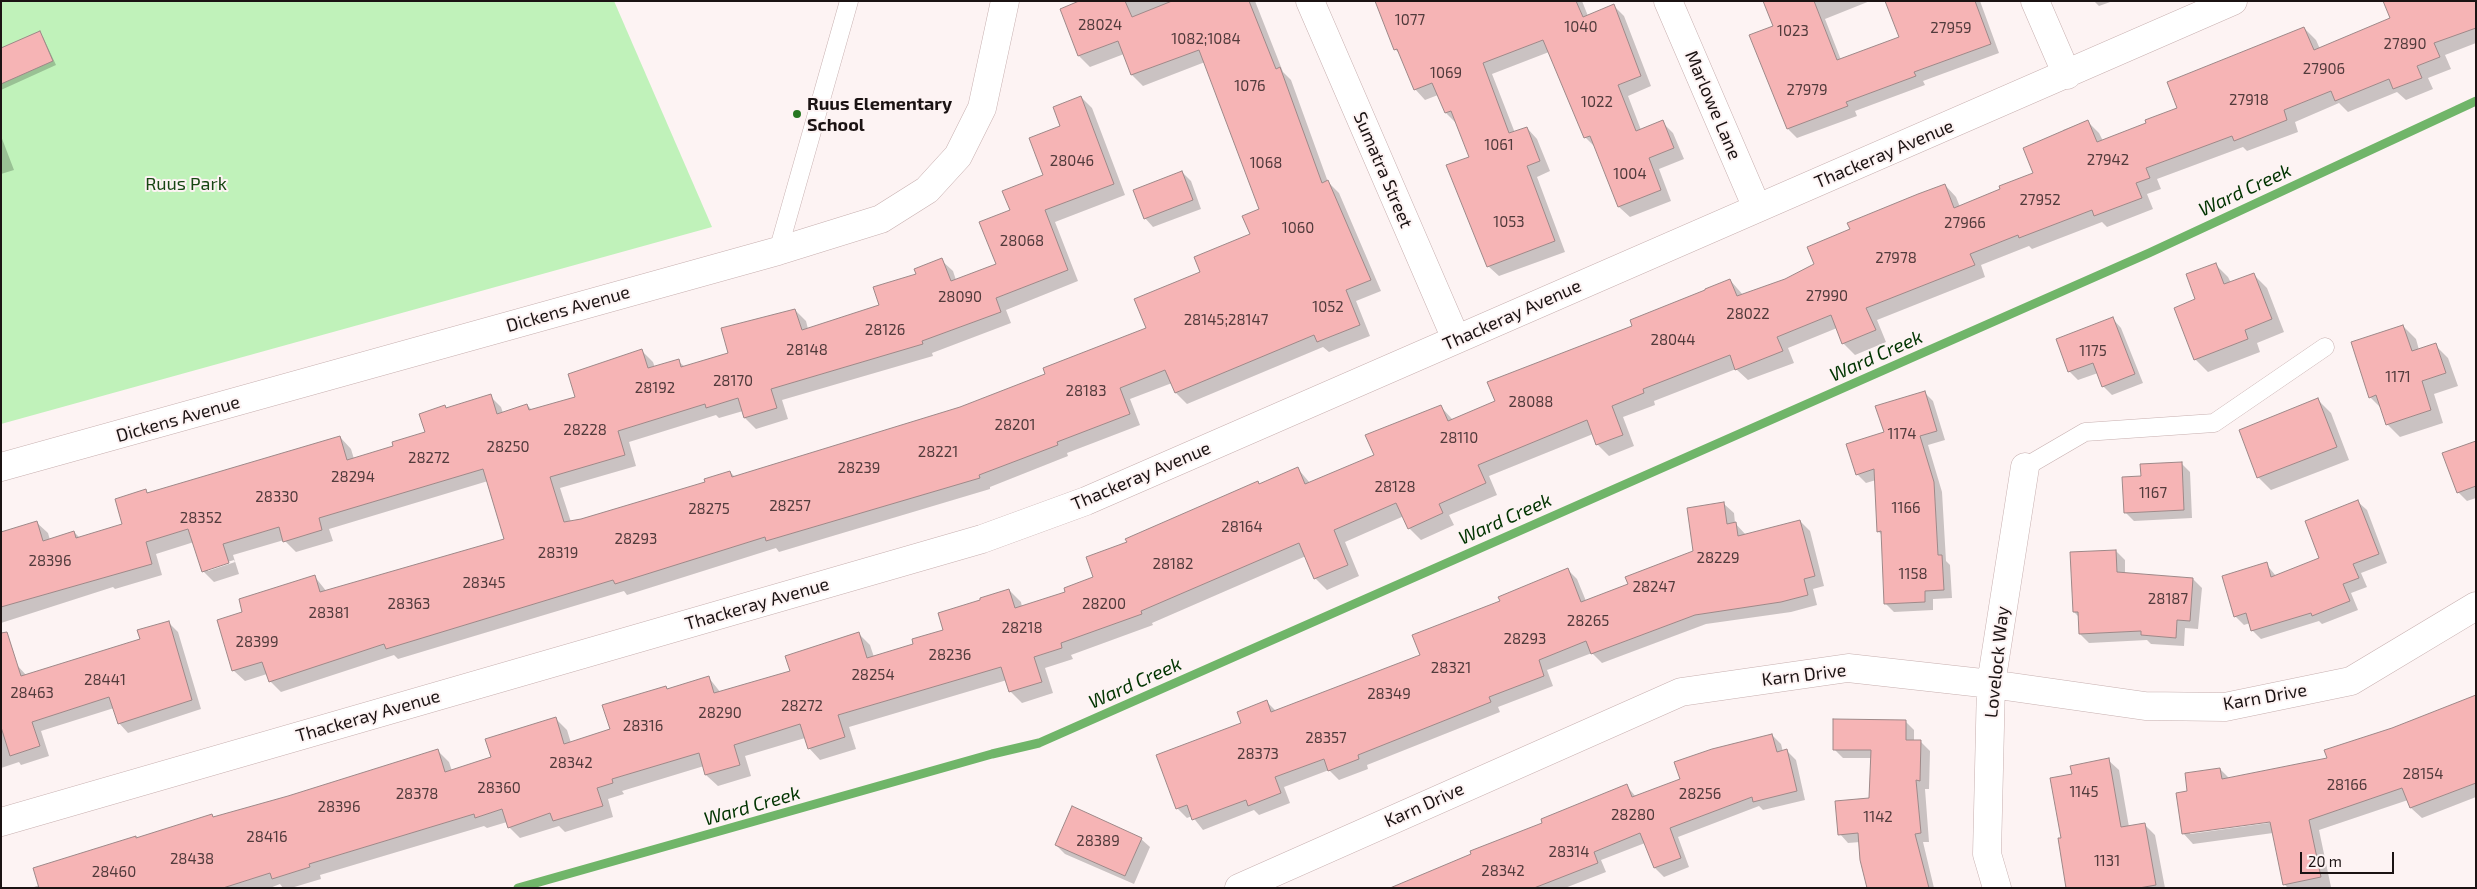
<!DOCTYPE html>
<html>
<head>
<meta charset="utf-8">
<style>
	body { margin:0 }
	#map { position:relative; width:2477px; height:889px; overflow:hidden; background:#fdf3f3; font-family:"Exo 2",sans-serif }
	canvas { display:block }
	.frame { position:absolute; inset:0; border:2px solid #1b1313; pointer-events:none }
	.scale { position:absolute; left:2300px; top:852px; width:94px; height:22px; box-sizing:border-box; border:2px solid #1b1313; border-top:0; padding-left:6px; font-size:15px; line-height:18px; white-space:nowrap; color:#1b1313; -webkit-text-stroke:4px #fdf3f3; paint-order:stroke }
</style>
</head>
<body>
<div id="map">
<canvas width="2477" height="889"></canvas>
<div class="frame"></div>
<div class="scale">20 m</div>
</div>
<script>
const g = document.querySelector('canvas').getContext('2d');
g.lineJoin = 'round';
function fill(path, color) { g.fillStyle = color; g.fill(path, 'evenodd'); }
const poly = rows => new Path2D(rows.map(r => 'M' + r).join(''));
function trace(path, color, width, dash) { g.strokeStyle = color; g.lineWidth = width; g.lineCap = dash ? 'butt' : 'round'; g.setLineDash(dash || []); g.stroke(path); }
function write(font, color, halo, rows, align = 'center') {
  g.font = font + ' "Exo 2",sans-serif'; g.lineWidth = 4; g.setLineDash([]); g.textBaseline = 'middle'; g.strokeStyle = halo; g.fillStyle = color; for (const [text, x, y, turn = 0] of rows) {
    g.save(); g.translate(x, y); g.rotate((+turn || 0) * Math.PI / 180); g.textAlign = isNaN(turn) ? turn : align; if (halo) g.strokeText(text, 0, 0); g.fillText(text, 0, 0); g.restore();
  }
}
fill(poly([
	[1,1,614,1,712,227,1,424]
]), '#c0f2ba');
fill(poly([
	[1083,1,1255,1,1283,72,1291,80,1328,182,1339,193,1381,291,1356,301,1370,336,1329,352,1323,347,1187,404,1176,393,1172,383,1130,399,1140,425,1067,453,1068,456,990,487,990,489,779,552,776,548,627,595,624,591,398,659,394,655,281,692,270,681,267,674,245,681,233,670,244,613,315,577,327,592,506,540,488,481,329,529,333,541,296,552,284,540,233,555,239,574,214,582,203,571,194,542,156,554,162,575,115,589,113,587,1,623,1,534,36,522,48,533,50,540,74,532,80,538,124,525,146,491,149,494,340,437,351,449,354,459,394,447,427,433,445,407,447,409,490,396,501,407,503,413,527,405,532,410,576,397,642,351,653,362,655,368,678,361,685,367,730,353,795,310,806,321,808,329,881,306,918,275,941,260,953,271,956,280,997,265,1011,211,1044,176,1062,127,1081,97,1092,108,1125,195,1055,222,1078,281,1006,310,1011,323,932,353,933,356,782,400,788,419,756,429,745,418,743,411,719,418,716,415,629,442,636,466,560,488,571,522,707,483,730,472,735,477,961,409,1047,375,1147,329,1202,273,1252,235,1261,210,1205,62,1143,86,1132,75,1124,54,1090,67,1079,56,1061,9],
	[234,560,235,562,208,571,208,568],
	[1527,1,1582,1,1588,16,1614,6,1624,16,1651,86,1628,96,1641,130,1662,122,1673,133,1684,159,1659,169,1671,201,1630,217,1619,207,1596,148,1585,137,1549,52,1492,74,1515,133,1527,128,1537,139,1550,171,1537,177,1565,252,1499,276,1488,266,1471,157,1456,123,1446,113,1438,95,1425,100,1415,89,1401,55,1395,49],
	[1764,1,1870,1,1825,19,1841,60,1901,38,1886,1,1980,1,1999,53,1923,81,1925,85,1855,111,1857,116,1797,138,1788,129,1774,27],
	[2094,1,2113,1,2099,6],
	[2476,1,2476,43,2445,55,2451,69,2428,78,2433,89,2406,100,2397,92,2348,112,2339,103,2295,122,2298,132,2247,151,2243,147,2157,179,2161,189,2147,194,2153,209,2107,227,2102,222,2032,249,2029,246,1981,265,1985,277,1877,320,1886,342,1855,355,1843,343,1837,328,1788,348,1794,363,1748,380,1736,369,1654,401,1655,405,1623,417,1634,446,1609,456,1598,445,1593,434,1489,476,1497,495,1449,515,1454,525,1421,540,1409,528,1404,516,1345,542,1359,576,1327,590,1315,578,1306,556,1152,623,1153,625,1071,655,1073,659,1045,668,1053,693,1022,703,1010,691,1007,680,849,727,856,749,820,760,809,748,805,738,745,756,751,776,718,786,706,775,704,766,622,791,624,794,608,799,613,817,565,832,559,826,520,838,509,827,507,822,487,828,484,826,320,875,321,879,291,888,283,888,280,884,270,888,31,888,40,885,35,869,212,815,214,818,289,797,438,751,449,762,452,771,493,758,556,719,567,730,571,743,611,730,665,687,668,690,709,678,721,693,791,672,859,634,870,645,874,657,915,645,945,631,1009,590,1021,602,1022,607,1067,593,1095,578,1128,543,1258,483,1260,485,1298,469,1310,483,1376,456,1441,407,1453,420,1496,402,1634,327,1730,280,1743,295,1785,280,1816,265,1852,230,1945,185,1956,197,1960,207,2002,190,2035,173,2064,133,2063,130,2087,121,2099,133,2103,141,2148,124,2178,109,2304,28,2316,40,2320,49],
	[39,32,43,37,56,65,1,90,1,49],
	[1,136,14,170,1,174],
	[1182,172,1191,181,1201,209,1153,227,1145,218],
	[2215,264,2228,277,2231,283,2254,275,2267,288,2284,332,2257,343,2260,352,2208,372,2195,359,2197,300],
	[2113,319,2121,328,2143,383,2112,395,2103,386,2098,373,2078,380,2069,371],
	[2403,326,2416,339,2419,350,2435,345,2448,358,2458,386,2434,394,2443,423,2400,437,2387,424,2382,409,2370,397],
	[1924,392,1933,401,1945,440,1928,445,1942,492,1946,561,1950,565,1952,598,1933,599,1933,610,1894,612,1885,603,1882,535,1878,531,1876,480,1866,483,1857,474,1885,433],
	[2318,400,2331,413,2349,460,2271,490,2259,478,2240,430],
	[2476,442,2476,498,2467,501,2458,492],
	[2181,463,2190,472,2192,518,2134,521,2125,512,2142,478],
	[2358,502,2367,510,2387,563,2361,573,2367,587,2351,593,2358,610,2322,624,2319,621,2261,639,2252,630,2250,623,2244,625,2235,616,2266,564,2276,576,2321,559],
	[1724,504,1734,513,1735,523,1746,535,1800,521,1810,531,1824,586,1813,589,1817,605,1791,612,1706,624,1602,663,1592,653,1547,670,1553,686,1498,707,1500,712,1367,765,1368,769,1339,780,1329,770,1284,787,1290,803,1259,815,1254,810,1203,830,1192,816,1187,818,1177,808,1242,724,1267,702,1276,711,1422,656,1501,601,1567,569,1577,579,1586,601,1629,584,1695,552],
	[2116,551,2125,560,2125,574,2193,579,2202,588,2198,629,2185,628,2184,646,2151,644,2147,640,2089,643,2080,634,2079,617,2074,612],
	[168,622,178,632,201,709,128,733,119,723,114,708,41,731,49,756,21,765,19,762,1,768,1,669,16,664,27,676,142,640],
	[2476,696,2476,797,2422,818,2411,808,2408,800,2319,830,2331,887,2288,888,2284,884,2273,833,2193,844,2183,833,2189,792,2220,769,2230,779,2329,759,2392,729],
	[2276,820,2276,822,2190,834,2190,832],
	[1906,722,1914,730,1914,742,1921,742,1930,751,1929,789,1925,789,1929,842,1923,842,1934,888,1868,888,1860,842,1848,843,1840,834,1870,799,1872,758,1843,758,1834,749],
	[1772,735,1781,744,1783,752,1787,751,1796,760,1805,800,1763,810,1759,806,1678,837,1689,867,1664,877,1655,868,1645,843,1601,860,1606,872,1565,888,1400,888,1626,785,1636,797,1682,780],
	[2108,760,2119,770,2129,827,2144,824,2155,835,2165,888,2068,888,2063,839,2073,775],
	[1141,839,1150,847,1134,884,1065,854,1056,845]
]), '#0003');
trace(poly([
	[518,888,992,754,1039,743,2149,253,2476,101]
]), '#70b569', 9);
const building = poly([
	[1079,1,1125,1,1132,17,1172,1,1249,1,1276,69,1280,67,1322,183,1328,180,1371,280,1346,290,1360,325,1317,342,1314,335,1175,393,1165,370,1120,388,1130,414,1057,442,1058,445,979,475,980,478,766,541,765,537,615,584,613,580,386,649,384,644,269,682,262,662,232,671,217,620,242,612,239,599,315,575,320,592,504,539,483,469,319,518,322,530,283,542,279,527,223,544,229,563,202,572,188,529,146,542,152,564,1,607,1,532,37,521,43,541,74,531,76,538,122,524,115,499,146,489,147,493,340,436,347,460,393,446,392,442,425,432,419,414,445,405,446,408,491,394,497,414,527,404,529,410,575,397,568,374,642,349,648,368,679,359,681,367,728,353,721,328,795,309,802,330,879,305,873,287,916,274,914,269,942,258,951,281,996,264,979,222,1010,210,1002,191,1043,175,1029,138,1060,126,1053,107,1081,96,1114,184,1045,210,1068,270,996,298,1001,312,922,341,923,344,771,389,777,408,744,418,738,398,706,408,705,404,618,431,625,455,550,477,564,522,581,519,705,482,704,479,730,471,732,477,960,407,1045,374,1043,368,1146,328,1134,299,1200,272,1194,257,1250,234,1242,216,1259,209,1199,50,1131,75,1118,41,1078,56,1060,9,1079,1],
	[1375,1,1576,1,1583,17,1614,4,1641,76,1618,85,1636,131,1663,120,1674,148,1649,158,1661,190,1618,207,1590,136,1584,138,1543,40,1483,63,1509,133,1527,127,1540,161,1527,166,1555,241,1487,267,1446,165,1469,157,1451,111,1445,113,1432,83,1414,90,1397,49,1394,50,1375,1],
	[1763,1,1814,1,1837,60,1899,37,1885,1,1975,1,1991,44,1914,72,1916,76,1846,102,1848,106,1787,129,1749,35,1773,26,1763,1],
	[2383,1,2476,1,2476,28,2434,43,2440,57,2417,66,2422,78,2393,89,2389,79,2335,101,2331,91,2284,110,2287,120,2234,141,2232,136,2146,168,2150,178,2136,183,2142,198,2094,216,2092,210,2019,238,2018,235,1970,254,1975,265,1866,308,1876,330,1842,344,1831,315,1777,337,1783,351,1735,370,1730,355,1643,389,1644,393,1612,406,1623,435,1596,445,1587,420,1478,465,1486,483,1439,504,1443,513,1408,529,1396,503,1334,530,1348,565,1314,579,1299,543,1141,611,1142,614,1061,643,1062,648,1034,657,1042,682,1009,692,1001,667,838,715,845,737,808,749,800,724,734,745,740,765,705,775,699,753,612,779,613,783,597,788,603,806,553,821,550,813,508,828,502,809,475,818,474,814,309,864,310,867,272,879,270,873,223,888,39,888,33,868,136,836,136,838,212,814,213,817,288,796,438,749,445,772,491,757,485,739,556,717,564,744,610,729,602,705,666,686,667,689,709,676,714,693,790,671,785,656,859,632,867,658,913,644,912,639,943,630,938,613,980,600,980,598,1009,589,1015,608,1065,592,1064,588,1093,577,1086,557,1127,542,1125,539,1258,481,1259,484,1298,467,1305,484,1374,455,1365,435,1441,405,1448,421,1495,401,1487,382,1632,326,1630,320,1705,290,1705,289,1730,279,1737,296,1785,279,1814,264,1807,247,1850,229,1847,223,1918,194,1945,184,1954,208,2000,189,1999,186,2033,173,2023,148,2088,120,2097,142,2146,123,2145,120,2177,108,2167,82,2304,27,2314,50,2390,18,2383,1],
	[40,31,53,61,1,84,1,48,40,31],
	[1182,171,1193,200,1144,219,1133,190,1182,171],
	[2216,263,2224,284,2254,273,2272,319,2245,330,2248,339,2194,360,2174,308,2195,299,2186,274,2216,263],
	[2113,317,2135,374,2102,387,2093,363,2068,372,2056,339,2113,317],
	[2403,325,2412,351,2436,343,2446,373,2422,381,2431,410,2386,425,2376,395,2369,398,2351,342,2403,325],
	[1925,391,1937,431,1920,436,1934,482,1938,555,1942,555,1944,590,1925,591,1925,602,1884,604,1881,531,1877,532,1874,469,1856,475,1846,444,1884,432,1875,406,1925,391],
	[2318,398,2337,447,2257,478,2239,430,2318,398],
	[2476,441,2476,486,2457,493,2442,453,2476,441],
	[2182,462,2184,510,2124,513,2122,477,2141,476,2140,464,2182,462],
	[2358,500,2379,554,2353,564,2359,578,2343,584,2350,601,2312,616,2311,613,2251,631,2246,613,2234,617,2222,576,2267,562,2271,577,2319,558,2305,521,2358,500],
	[1724,502,1727,524,1736,522,1738,536,1800,520,1815,576,1804,579,1808,595,1781,602,1695,615,1591,654,1586,641,1539,660,1544,676,1489,697,1491,702,1358,755,1359,759,1328,771,1324,759,1275,777,1281,793,1248,806,1246,800,1192,820,1187,805,1176,809,1156,755,1241,723,1237,712,1267,700,1271,712,1420,655,1412,635,1500,601,1498,597,1568,568,1581,602,1628,584,1625,577,1693,551,1687,508,1724,502],
	[2116,550,2117,572,2193,578,2190,621,2177,620,2176,638,2141,635,2141,631,2079,634,2078,612,2073,612,2070,552,2116,550],
	[169,621,192,700,118,724,109,697,32,722,40,746,10,756,1,727,1,633,7,632,21,676,140,639,137,630,169,621],
	[2476,695,2476,783,2410,808,2402,788,2309,820,2321,877,2283,885,2270,822,2182,834,2176,793,2187,791,2185,773,2220,768,2222,779,2327,758,2324,750,2392,728,2476,695],
	[1833,719,1906,720,1906,740,1921,740,1920,781,1916,780,1921,833,1915,834,1929,888,1867,888,1860,860,1858,833,1838,835,1835,801,1869,798,1871,750,1833,750,1833,719],
	[1772,734,1777,752,1787,749,1797,791,1753,802,1752,797,1670,828,1681,858,1654,868,1640,833,1594,852,1598,863,1534,888,1390,888,1471,854,1470,851,1542,823,1541,819,1627,784,1632,797,1680,779,1674,762,1712,749,1772,734],
	[2109,758,2121,827,2145,823,2156,885,2139,888,2066,888,2058,838,2061,838,2050,778,2072,774,2070,766,2109,758],
	[1072,806,1142,838,1125,876,1055,845,1072,806]
]);
fill(building, '#f6b4b5');
trace(building, '#9e8888', 1);
const service = poly([
	[778,251,849,1],
	[2025,467,2085,432,2214,423,2325,347]
]);
const minor = poly([
	[1310,1,1456,339],
	[1668,1,1757,208],
	[2035,1,2067,75],
	[1,467,778,251,881,219,927,190,958,156,982,108,1005,1],
	[1,822,982,539,1086,501,2233,1],
	[1239,888,1681,692,1848,668,1991,684,2145,706,2225,707,2351,681,2476,606],
	[1997,888,1987,854,1991,684,2025,467]
]);
trace(service, '#c7afaf', 19);
trace(minor, '#c7afaf', 29);
trace(service, '#fff', 18);
trace(minor, '#fff', 28);
for (const [x, y, r, color] of [
	[797,114,5,"#267620"]
]) { const dot = new Path2D(); dot.arc(x, y, r, 0, 2 * Math.PI); g.fillStyle = color; g.fill(dot); trace(dot, '#fdf3f3', 2); }
write('15px', '#523b3c', null, [
	["1077",1410,20],
	["28024",1100,25],
	["1040",1581,27],
	["27959",1951,28],
	["1023",1793,31],
	["1082;1084",1206,39],
	["27890",2405,44],
	["27906",2324,69],
	["1069",1446,73],
	["1076",1250,86],
	["27979",1807,90],
	["27918",2249,100],
	["1022",1597,102],
	["1061",1499,145],
	["27942",2108,160],
	["28046",1072,161],
	["1068",1266,163],
	["1004",1630,174],
	["27952",2040,200],
	["1053",1509,222],
	["27966",1965,223],
	["1060",1298,228],
	["28068",1022,241],
	["27978",1896,258],
	["27990",1827,296],
	["28090",960,297],
	["1052",1328,307],
	["28022",1748,314],
	["28145;28147",1226,320],
	["28126",885,330],
	["28044",1673,340],
	["28148",807,350],
	["1175",2093,351],
	["1171",2398,377],
	["28170",733,381],
	["28192",655,388],
	["28183",1086,391],
	["28088",1531,402],
	["28201",1015,425],
	["28228",585,430],
	["1174",1902,434],
	["28110",1459,438],
	["28250",508,447],
	["28221",938,452],
	["28272",429,458],
	["28239",859,468],
	["28294",353,477],
	["28128",1395,487],
	["1167",2153,493],
	["28330",277,497],
	["28257",790,506],
	["1166",1906,508],
	["28275",709,509],
	["28352",201,518],
	["28164",1242,527],
	["28293",636,539],
	["28319",558,553],
	["28229",1718,558],
	["28396",50,561],
	["28182",1173,564],
	["1158",1913,574],
	["28345",484,583],
	["28247",1654,587],
	["28187",2168,599],
	["28363",409,604],
	["28200",1104,604],
	["28381",329,613],
	["28265",1588,621],
	["28218",1022,628],
	["28293",1525,639],
	["28399",257,642],
	["28236",950,655],
	["28321",1451,668],
	["28254",873,675],
	["28441",105,680],
	["28463",32,693],
	["28349",1389,694],
	["28272",802,706],
	["28290",720,713],
	["28316",643,726],
	["28357",1326,738],
	["28373",1258,754],
	["28342",571,763],
	["28154",2423,774],
	["28166",2347,785],
	["28360",499,788],
	["1145",2084,792],
	["28378",417,794],
	["28256",1700,794],
	["28396",339,807],
	["28280",1633,815],
	["1142",1878,817],
	["28416",267,837],
	["28389",1098,841],
	["28314",1569,852],
	["28438",192,859],
	["1131",2107,861],
	["28342",1503,871],
	["28460",114,872]
]);
write('bold 18px', '#1b1313', '#fdf3f3', [
	["Ruus Elementary",807,104],
	["School",807,125]
], 'left');
write('18px', '#1b1313', '#fdf3f3', [
	["Marlowe Lane",1713,105,67],
	["Thackeray Avenue",1884,154,-23],
	["Sumatra Street",1383,170,67],
	["Dickens Avenue",568,309,-16],
	["Thackeray Avenue",1512,315,-24],
	["Dickens Avenue",178,419,-16],
	["Thackeray Avenue",1141,476,-23],
	["Thackeray Avenue",757,604,-16],
	["Lovelock Way",1997,662,-84],
	["Karn Drive",1804,675,-7],
	["Karn Drive",2265,697,-10],
	["Thackeray Avenue",368,716,-16],
	["Karn Drive",1424,805,-24]
]);
write('18px', '#164612', '#fdf3f3', [
	["Ruus Park",186,184]
]);
write('italic 19px', '#013400', '#fdf3f3', [
	["Ward Creek",2245,190,-25],
	["Ward Creek",1876,356,-24],
	["Ward Creek",1505,519,-24],
	["Ward Creek",1135,683,-24],
	["Ward Creek",752,806,-16]
]);
</script>
</body>
</html>
